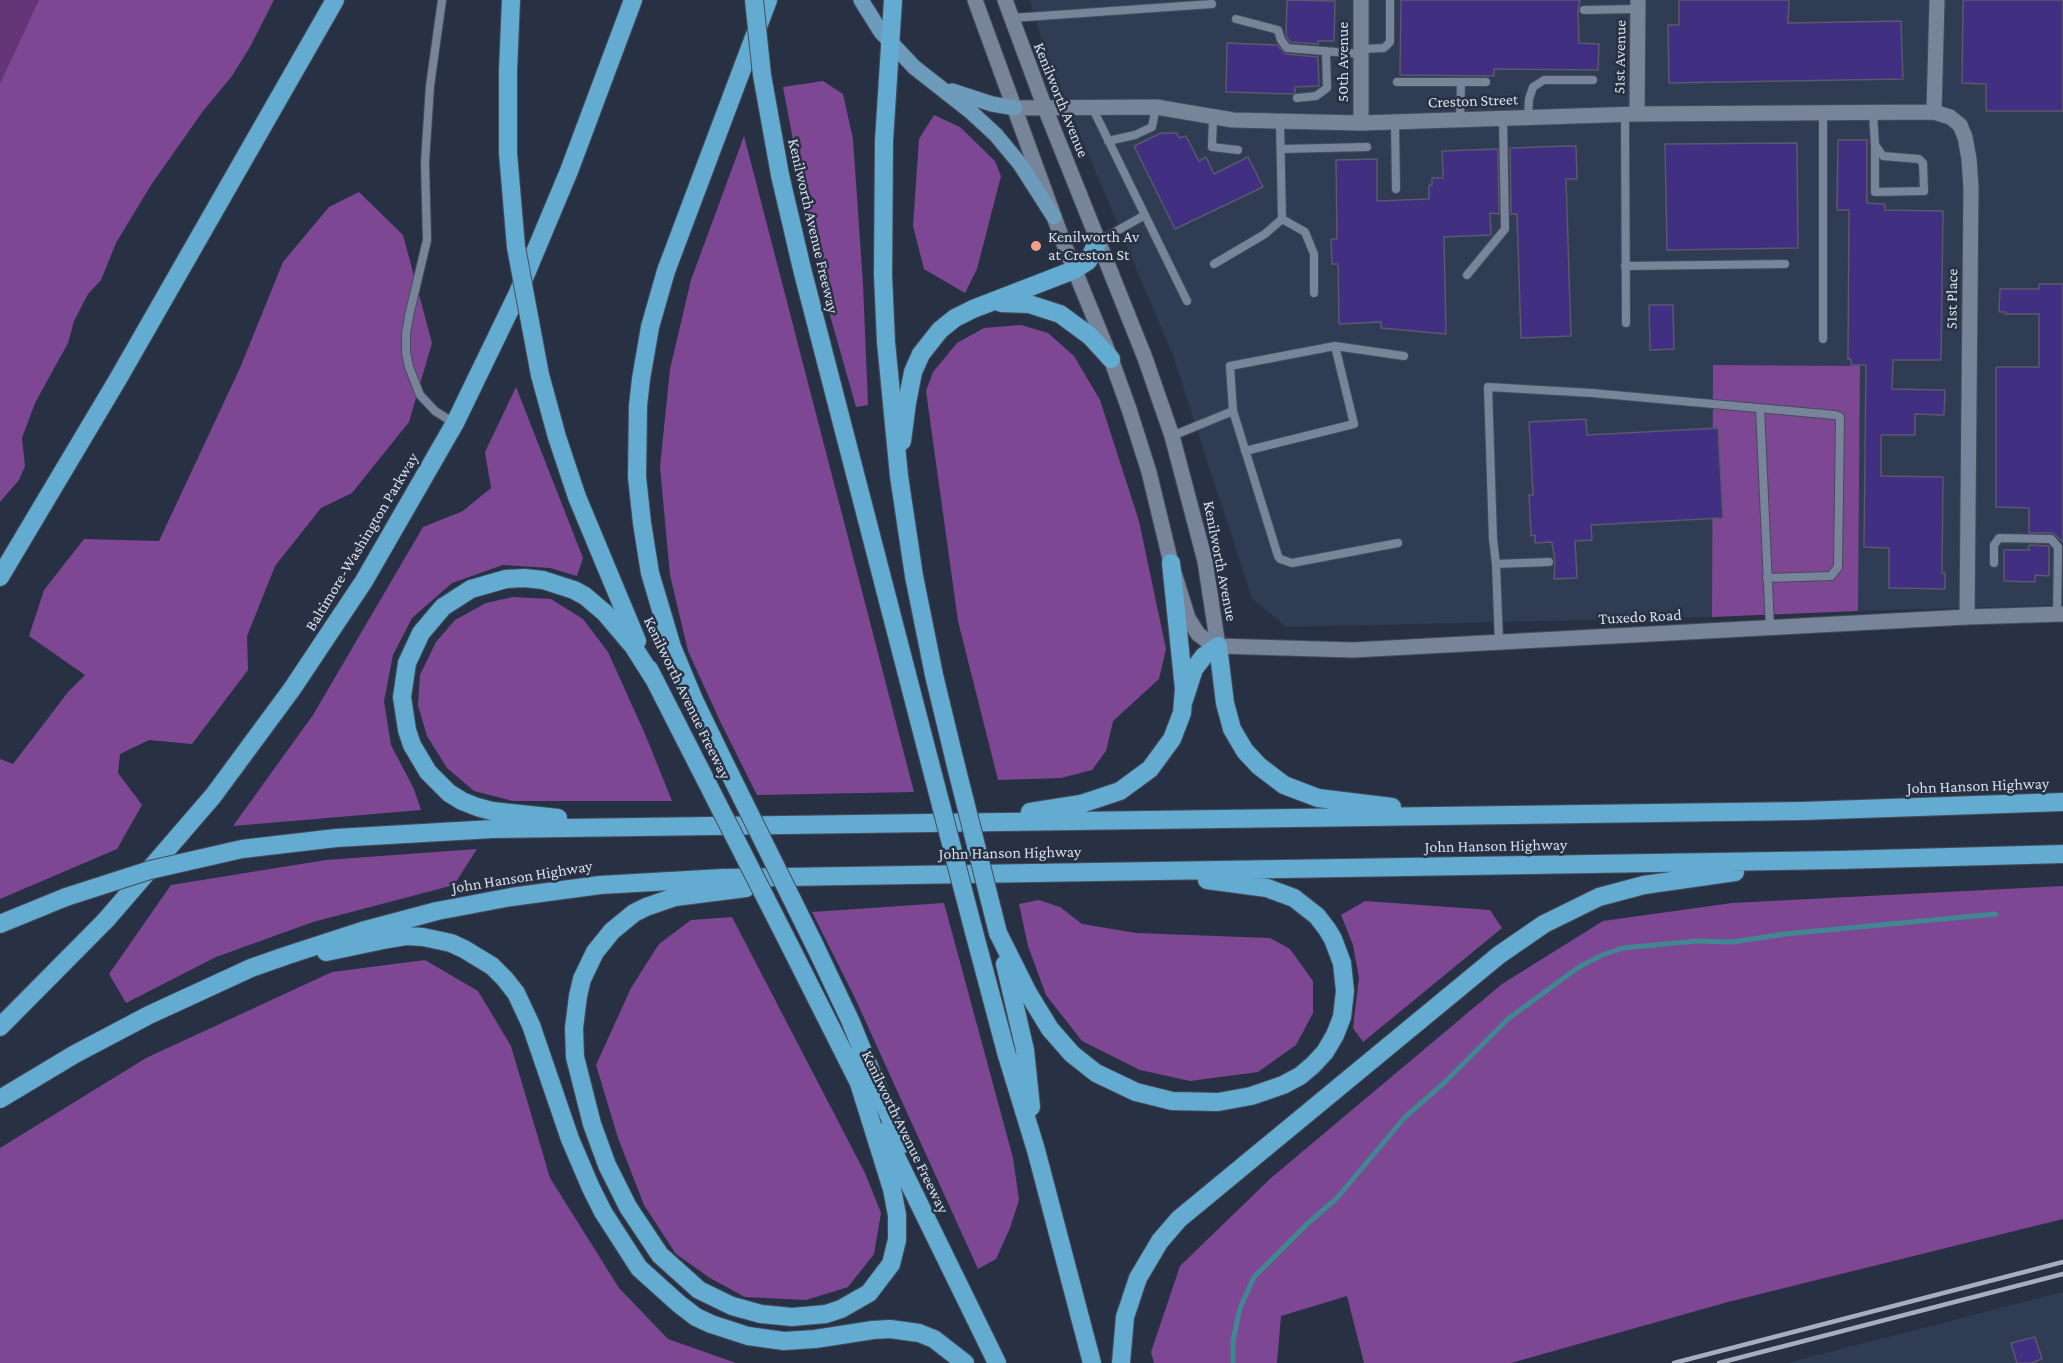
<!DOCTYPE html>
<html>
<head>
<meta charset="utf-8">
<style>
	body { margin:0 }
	canvas { display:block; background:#273143 }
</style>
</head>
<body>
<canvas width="2063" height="1363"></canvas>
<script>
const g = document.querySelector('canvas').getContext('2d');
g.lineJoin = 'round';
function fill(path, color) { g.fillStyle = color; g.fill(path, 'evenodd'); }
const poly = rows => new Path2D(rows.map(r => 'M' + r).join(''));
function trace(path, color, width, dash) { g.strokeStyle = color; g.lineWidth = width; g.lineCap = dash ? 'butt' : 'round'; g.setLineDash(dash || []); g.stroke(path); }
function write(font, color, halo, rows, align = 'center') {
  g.font = font + ' "Crimson Pro",serif'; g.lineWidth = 5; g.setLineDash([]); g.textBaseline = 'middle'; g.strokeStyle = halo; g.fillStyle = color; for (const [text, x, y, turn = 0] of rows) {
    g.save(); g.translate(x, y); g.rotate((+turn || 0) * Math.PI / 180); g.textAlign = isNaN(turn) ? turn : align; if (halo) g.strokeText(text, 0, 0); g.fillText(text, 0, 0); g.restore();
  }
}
fill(poly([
	[1030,0,2063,0,2063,605,1858,611,1860,367,1714,365,1712,617,1286,627,1252,598,1173,356,1046,54],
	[2063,1292,2063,1363,1787,1363]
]), '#2f3c53');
fill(poly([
	[0,0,92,0,0,156]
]), '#643677');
fill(poly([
	[39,0,274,0,250,47,232,76,203,111,151,185,116,243,101,280,88,294,74,321,68,343,35,403,22,438,25,466,19,480,0,502,0,84],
	[823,81,843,94,853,139,863,284,868,405,856,407,826,301,806,209,783,87],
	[934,115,960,127,995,161,1001,176,977,269,965,293,924,269,913,226,919,139],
	[744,136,843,518,914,792,757,795,720,721,688,651,670,575,660,467,670,369,691,280],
	[359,192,403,235,432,343,409,422,352,493,321,508,275,566,247,636,248,670,192,744,149,740,120,754,118,773,142,805,117,849,0,899,0,759,13,764,68,692,85,675,29,636,44,590,84,539,159,541,240,368,283,262,329,207],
	[1021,325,1048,333,1074,356,1100,400,1139,521,1166,649,1159,679,1113,721,1106,751,1092,770,1061,778,998,780,958,621,926,391,933,372,957,343,984,328],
	[1713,365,1860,366,1858,611,1712,617],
	[516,387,583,558,577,576,550,568,503,565,452,583,412,618,393,655,384,701,391,745,414,789,421,810,233,826,313,715,423,527,463,511,491,488,485,452],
	[513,597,551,599,583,619,608,652,645,734,672,801,513,801,474,791,447,768,427,736,418,705,420,675,436,642,455,620,486,603],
	[477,849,454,885,313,922,216,957,126,1003,109,974,171,885,326,860],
	[2063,886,2063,1219,1728,1302,1511,1363,1364,1363,1347,1296,1281,1316,1277,1363,1154,1363,1151,1352,1180,1266,1271,1178,1502,984,1603,921,1732,903],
	[1039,900,1060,907,1082,924,1136,933,1270,938,1290,949,1313,981,1313,1013,1296,1045,1258,1072,1190,1081,1140,1070,1082,1041,1046,995,1028,946,1019,904],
	[1365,901,1490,910,1502,928,1363,1042,1353,1028,1359,978,1353,945,1341,915],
	[944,903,1013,1158,1019,1200,1010,1228,996,1259,978,1269,855,998,812,912],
	[732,917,865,1173,881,1213,874,1254,848,1287,806,1300,745,1297,710,1278,676,1254,644,1205,618,1138,596,1065,631,988,659,944,691,920],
	[425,960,478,991,511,1046,550,1178,619,1288,668,1339,736,1363,0,1363,0,1148,146,1058,332,972]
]), '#7d4793');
trace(poly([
	[1233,1363,1233,1341,1240,1308,1254,1277,1306,1225,1337,1198,1405,1117,1444,1083,1509,1018,1579,967,1602,955,1623,948,1696,941,1733,942,1785,934,1996,914]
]), '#418791', 5);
const building = poly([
	[1287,0,1335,1,1334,41,1318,41,1318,44,1290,42,1286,36,1287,0],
	[1401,0,1580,0,1578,10,1579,43,1599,44,1598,70,1494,69,1494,76,1400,75,1401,0],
	[1679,0,1789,0,1788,23,1901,21,1903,79,1669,83,1668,25,1679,25,1679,0],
	[1963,0,2063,0,2063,111,1986,111,1986,84,1962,83,1963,0],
	[1227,43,1277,45,1286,54,1318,57,1319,86,1295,87,1295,93,1293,94,1226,92,1227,43],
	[1161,133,1177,133,1179,138,1186,136,1199,161,1206,157,1214,174,1248,157,1263,187,1175,229,1134,146,1161,133],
	[1838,140,1867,140,1867,203,1885,204,1885,210,1943,211,1941,360,1893,360,1892,389,1945,390,1944,415,1915,414,1915,435,1881,435,1881,476,1943,477,1942,573,1945,573,1945,589,1889,588,1889,548,1864,547,1866,365,1851,365,1851,359,1848,359,1849,210,1837,210,1838,140],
	[1797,143,1798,248,1667,250,1665,144,1797,143],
	[1565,146,1576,146,1577,179,1566,179,1571,336,1521,338,1517,214,1511,214,1510,148,1565,146],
	[1498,149,1499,214,1490,213,1491,235,1444,237,1446,334,1381,328,1381,322,1339,324,1338,264,1332,264,1331,239,1337,239,1336,160,1377,159,1377,201,1429,199,1429,185,1432,185,1432,178,1443,178,1442,151,1498,149],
	[2039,284,2063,284,2063,542,2053,533,2029,533,2029,508,1996,507,1996,367,2039,367,2039,314,2005,314,2005,312,1999,312,2000,289,2039,289,2039,284],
	[1649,305,1673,305,1674,349,1650,350,1649,305],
	[1586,419,1587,435,1718,428,1723,518,1591,525,1592,540,1575,541,1577,578,1554,579,1555,561,1552,542,1535,543,1535,535,1531,536,1529,495,1533,495,1529,422,1586,419],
	[2029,545,2049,546,2049,576,2035,575,2035,582,2004,581,2004,550,2029,550,2029,545],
	[2035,1337,2042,1359,2031,1363,2017,1363,2011,1343,2035,1337]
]);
fill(building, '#413081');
trace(building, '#59586d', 1.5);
const lane = poly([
	[442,0,430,86,425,162,427,240,409,316,406,334,406,352,409,367,420,395,435,411,454,423],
	[1584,10,1638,9],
	[1012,18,1212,4],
	[1236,19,1278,30,1281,40,1287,48,1361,54],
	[1361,49,1384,48,1390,42,1390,0],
	[1397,82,1486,82],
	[1297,98,1316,96,1327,88,1326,51],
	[1092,107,1187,301],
	[1823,113,1823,339],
	[1873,113,1875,145,1883,156,1919,159,1923,163,1924,191,1875,192,1875,145],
	[1625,115,1626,323],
	[1213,117,1212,147,1238,150],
	[1528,118,1529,99,1533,87,1544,80,1593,80],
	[1460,120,1461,82],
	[1395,122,1396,189],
	[1108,141,1135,135,1152,127,1156,107],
	[1281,149,1367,147],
	[1282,219,1305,232,1314,254,1314,293],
	[1099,241,1145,215],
	[1214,264,1265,234,1282,219,1280,122],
	[1625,266,1785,264],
	[1467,275,1505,229,1503,118],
	[1760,409,1770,628],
	[1233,411,1278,556,1280,559,1292,563,1398,543],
	[1172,436,1233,411,1230,366,1335,346,1404,356],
	[1245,451,1354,424,1335,346],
	[1994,563,1994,545,1999,538,2051,539,2058,547,2057,614],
	[1496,564,1549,562],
	[1499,642,1496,564,1493,539,1488,387,1592,393,1835,415,1840,417,1838,567,1831,576,1767,578]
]);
const street = poly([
	[1361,0,1361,123],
	[1015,108,1156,107,1233,120,1361,123,1637,114,1934,112,1950,117,1960,125,1965,137,1969,159,1971,187,1967,617],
	[1934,112,1937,0],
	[1637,114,1638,0]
]);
const secondary = poly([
	[975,0,1064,244,1111,359,1129,409,1149,472,1171,563,1188,618,1198,634,1210,643,1218,646,1353,650,1967,617,2063,614],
	[1005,0,1045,108,1145,358,1172,436,1205,561,1218,646]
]);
const primary = poly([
	[861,0,881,32,914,67,970,111,996,135,1020,164,1054,217],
	[952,91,992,104,1015,108]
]);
const highway = poly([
	[893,0,884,141,883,275,886,342,899,476,914,576,934,675,955,762],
	[508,153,508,71,511,0],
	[780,175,802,269,930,763],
	[1001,303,1029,304,1060,314,1090,336,1111,359],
	[540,375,557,437,577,497,637,641],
	[902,441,907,403,913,372,921,354,940,330,955,318,973,309,1074,270,1088,261,1098,241],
	[0,577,118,379,335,0],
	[649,669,699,767],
	[1184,700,1194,669,1204,656,1218,646,1225,703,1232,729,1245,751,1259,766,1284,785,1318,798,1392,807],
	[726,766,694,700,672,647,650,573,642,523,637,477,638,406,641,379,650,327,666,271,768,0],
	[1030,812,1081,804,1120,791,1150,769,1172,739,1182,713,1184,689,1171,563],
	[558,818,492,811,477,807,462,801,449,793,428,772,412,745,407,730,402,697,407,663,421,633,443,607,471,589,506,579,524,578,543,580,574,590,585,596,605,613,633,646,654,679],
	[242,849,336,838,493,829,1802,811,2063,802],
	[746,888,675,897,646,907,634,913,612,931,595,952,582,979,578,996,574,1028,575,1057,592,1124,607,1165,628,1207,660,1255,699,1290,732,1306,761,1314,792,1317,826,1314,841,1309,869,1293,891,1264,897,1240,897,1215,892,1189,858,1080],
	[0,924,66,897],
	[974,932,1006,1052,1036,1150,1092,1363],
	[998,933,1028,993,1050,1029,1072,1054,1096,1073,1136,1092,1172,1101,1218,1102,1251,1096,1283,1085,1300,1076,1313,1065,1325,1052,1335,1035,1342,1017,1345,991,1342,963,1333,939,1327,929,1317,916,1294,898,1267,888,1207,880],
	[790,946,862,1089],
	[815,946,850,1020,901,1145],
	[326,952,388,939,406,936,423,937,451,943,464,949,492,966,505,979,516,993,531,1025,570,1139,591,1188,603,1212,639,1268,679,1304,696,1317,711,1324,748,1336,784,1341,815,1339,873,1330,890,1329,919,1333,934,1339,965,1363],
	[1005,964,1025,1050,1031,1107],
	[0,1027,106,920,213,796,292,689,364,581,455,423,517,295,569,171,633,0],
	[0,1099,75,1054,149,1015,251,968,288,955,362,931,437,911,511,897,600,885,723,878,1838,860,2063,854],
	[884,1132,997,1363],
	[1121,1363,1125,1317,1138,1278,1160,1241,1179,1219,1499,955,1544,924,1599,897,1644,885,1735,872]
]);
trace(lane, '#444c5b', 10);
trace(street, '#444c5b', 17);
trace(secondary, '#444c5b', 17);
trace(primary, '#444c5b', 17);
trace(highway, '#444c5b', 20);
trace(lane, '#788499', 8);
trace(street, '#788499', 15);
trace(secondary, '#788499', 15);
trace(primary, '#6c9bbb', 15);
trace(highway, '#64abd1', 18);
trace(poly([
	[1674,1363,2063,1262],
	[1719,1363,2063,1274]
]), '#a6aebb', 4.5);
const highwayBridge = poly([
	[754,0,762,75,780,175],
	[508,153,516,247,540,375],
	[955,762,998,933],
	[930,763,974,932],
	[726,766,815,946],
	[699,767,790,946],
	[66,897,150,870,242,849]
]);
trace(highwayBridge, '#444c5b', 20, []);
trace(highwayBridge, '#64abd1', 18);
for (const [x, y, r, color] of [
	[1036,246,6,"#f49e86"]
]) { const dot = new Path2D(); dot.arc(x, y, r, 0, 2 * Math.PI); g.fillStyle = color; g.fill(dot); trace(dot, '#273143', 2); }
write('16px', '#d8dfea', '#273143', [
	["51st Avenue",1620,57,-89],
	["50th Avenue",1343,62,-90],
	["Kenilworth Avenue",1061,100,68],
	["Creston Street",1473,101,-2],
	["Kenilworth Avenue Freeway",813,226,77],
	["51st Place",1952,299,-89],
	["Baltimore-Washington Parkway",362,542,-59],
	["Kenilworth Avenue",1220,561,79],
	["Tuxedo Road",1640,617,-3],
	["Kenilworth Avenue Freeway",687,698,64],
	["John Hanson Highway",1978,786,-2],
	["John Hanson Highway",1496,846,-1],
	["John Hanson Highway",1010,853,-1],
	["John Hanson Highway",522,877,-9],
	["Kenilworth Avenue Freeway",905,1132,64]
]);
write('16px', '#d8dfea', '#273143', [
	["Kenilworth Av",1048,237],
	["at Creston St",1048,255]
], 'left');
</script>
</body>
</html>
